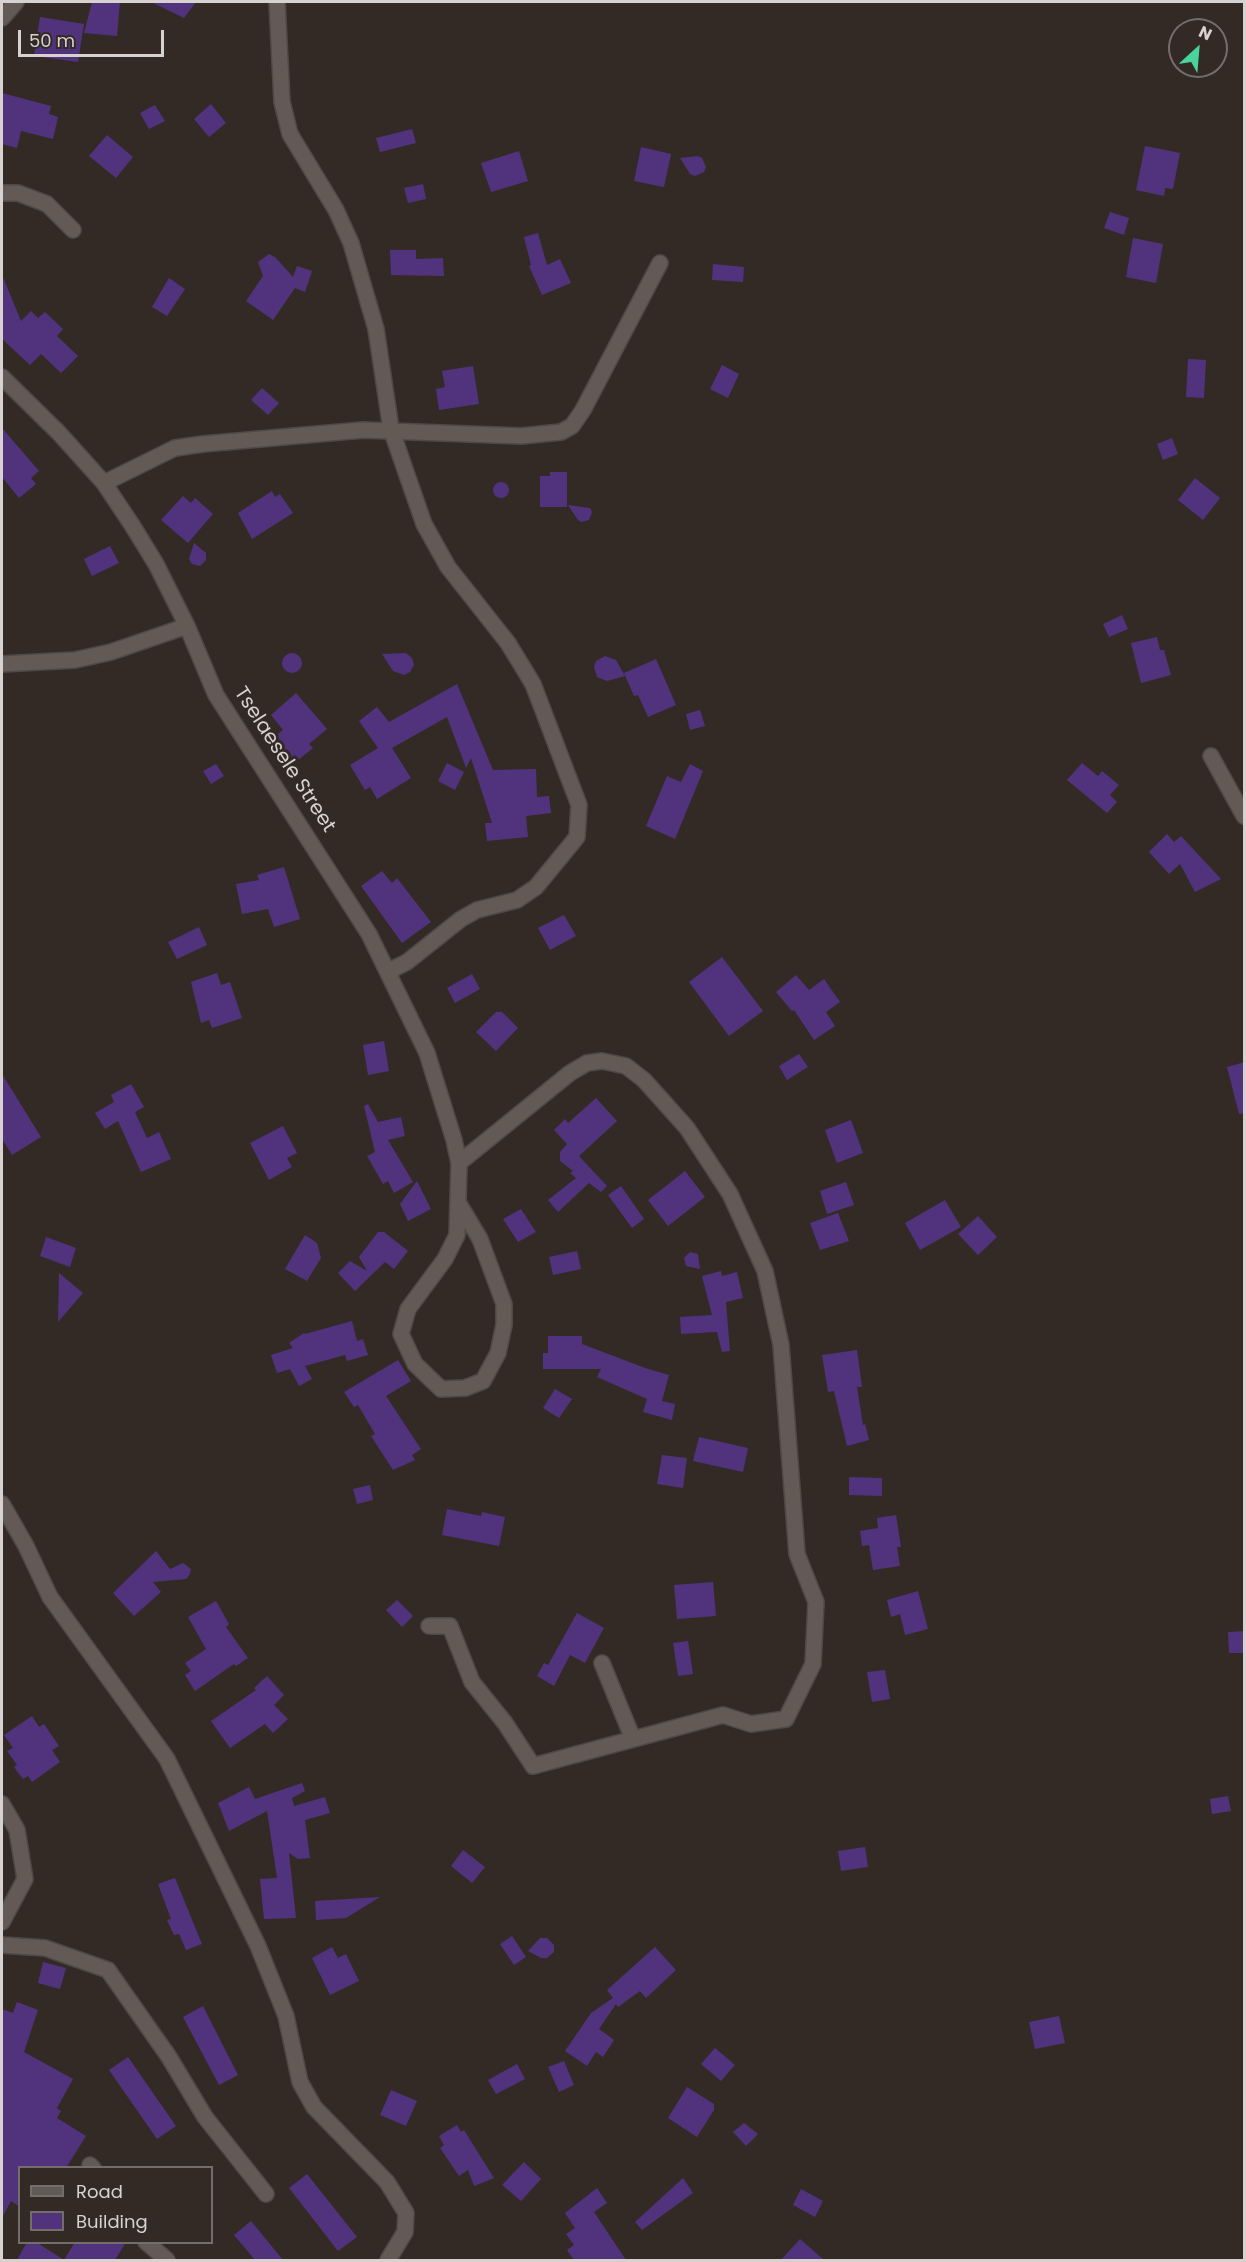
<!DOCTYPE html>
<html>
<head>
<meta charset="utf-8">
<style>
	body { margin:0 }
	#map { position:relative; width:1246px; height:2262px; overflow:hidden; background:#332a26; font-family:Poppins,sans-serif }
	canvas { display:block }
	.frame { position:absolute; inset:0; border:3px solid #d7d1cf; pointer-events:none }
	.legend { position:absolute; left:18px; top:2166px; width:195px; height:78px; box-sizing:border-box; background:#332a26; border:2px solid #756d6a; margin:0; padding:8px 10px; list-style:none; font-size:18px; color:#d7d1cf }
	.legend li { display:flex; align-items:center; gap:12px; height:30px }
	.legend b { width:30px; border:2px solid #756d6a }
	.north { position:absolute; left:1168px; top:18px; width:60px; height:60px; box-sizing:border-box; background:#332a26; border:2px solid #756d6a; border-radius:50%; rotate:26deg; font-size:16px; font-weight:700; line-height:24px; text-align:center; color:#d7d1cf }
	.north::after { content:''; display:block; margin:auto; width:21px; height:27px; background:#4ad49c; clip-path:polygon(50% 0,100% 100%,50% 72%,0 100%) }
	.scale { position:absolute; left:18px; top:30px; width:146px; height:27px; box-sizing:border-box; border:3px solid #d7d1cf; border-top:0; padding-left:8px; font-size:18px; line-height:21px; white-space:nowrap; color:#d7d1cf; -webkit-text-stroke:4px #332a26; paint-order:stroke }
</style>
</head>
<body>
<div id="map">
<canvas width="1246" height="2262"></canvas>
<div class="frame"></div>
<ul class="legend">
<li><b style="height:8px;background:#635a55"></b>Road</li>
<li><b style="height:16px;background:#51337d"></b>Building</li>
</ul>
<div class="north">N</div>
<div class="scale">50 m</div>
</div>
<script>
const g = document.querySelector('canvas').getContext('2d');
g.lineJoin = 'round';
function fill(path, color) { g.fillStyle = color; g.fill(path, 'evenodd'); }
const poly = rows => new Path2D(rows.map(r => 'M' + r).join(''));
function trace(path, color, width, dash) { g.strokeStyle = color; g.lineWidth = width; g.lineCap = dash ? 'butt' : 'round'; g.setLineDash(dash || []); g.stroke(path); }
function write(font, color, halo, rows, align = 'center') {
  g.font = font + ' Poppins,sans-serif'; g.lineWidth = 6; g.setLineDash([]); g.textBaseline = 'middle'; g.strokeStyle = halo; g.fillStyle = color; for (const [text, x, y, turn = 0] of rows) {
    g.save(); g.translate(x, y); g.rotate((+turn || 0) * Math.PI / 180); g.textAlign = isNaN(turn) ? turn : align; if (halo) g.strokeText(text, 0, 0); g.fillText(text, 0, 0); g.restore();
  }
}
fill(poly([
	[92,2,120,2,117,36,84,33],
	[151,2,196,2,184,18],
	[40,17,84,24,78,62,34,56],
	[2,93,51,106,49,114,58,117,53,139,21,131,17,148,2,144],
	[211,104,226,123,209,137,194,119],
	[155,105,165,121,149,129,140,113],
	[412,129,416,143,380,152,376,138],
	[107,135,133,157,116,178,89,156],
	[1145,146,1180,153,1173,189,1165,188,1164,196,1136,190],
	[641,147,671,154,664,187,634,181],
	[519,151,528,181,491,192,481,163],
	[698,156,702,158,706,167,704,172,695,176,690,174,680,158],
	[423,184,426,199,408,203,404,188],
	[1110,212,1129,218,1124,235,1104,228],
	[538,233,547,265,560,259,571,283,542,295,529,266,531,265,524,237],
	[1133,238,1163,244,1156,283,1126,277],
	[390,250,416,250,416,259,443,258,444,276,391,275],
	[269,254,275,257,293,277,297,266,312,271,305,292,295,288,273,320,246,301,263,276,258,262],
	[713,264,744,267,743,282,712,280],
	[2,275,21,321,31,311,38,318,45,312,63,329,57,336,78,356,61,373,41,354,30,365,2,339],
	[169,278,185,289,167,316,152,307],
	[1188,359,1206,360,1204,398,1186,397],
	[722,365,739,374,728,398,710,389],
	[473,366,479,404,439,410,436,389,445,387,442,371],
	[262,388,279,403,268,415,251,400],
	[2,428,39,471,31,478,36,484,19,498,2,477],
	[1172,438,1178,454,1163,460,1157,444],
	[550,472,567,472,567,507,540,507,540,476,550,476],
	[1195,478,1220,498,1203,520,1178,500],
	'493 490a8 8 0 1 1 16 0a8 8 0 1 1-16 0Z',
	[272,491,275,497,280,494,293,513,252,539,238,513],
	[183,496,191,503,195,498,213,514,188,543,161,520],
	[568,505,590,508,592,512,589,520,581,522,578,520],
	[194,543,206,553,206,560,200,566,192,564,189,559],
	[110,546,119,563,92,576,84,559],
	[1122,615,1128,629,1109,637,1103,624],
	[1157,637,1160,650,1164,650,1171,675,1141,683,1131,643],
	[406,653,412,658,414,665,410,672,404,675,393,671,382,654],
	'282 663a10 10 0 1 1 20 0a10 10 0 1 1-20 0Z',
	[605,656,616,660,625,676,607,681,597,677,594,667,596,661],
	[656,659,676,705,648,717,638,695,634,696,624,673],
	[457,684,493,770,536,769,537,797,549,796,551,813,526,816,528,837,487,841,485,823,492,823,471,758,466,768,447,717,392,748,411,778,377,799,370,787,365,790,350,765,378,748,359,721,377,707,389,722],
	[296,693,327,729,309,744,313,748,292,765,270,740,283,730,271,715],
	[700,710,705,726,690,730,686,714],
	[447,763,464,772,455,790,438,781],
	[1082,763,1098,776,1102,771,1119,785,1110,795,1117,802,1107,813,1067,780],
	[216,764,224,776,211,784,203,771],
	[690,764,703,771,675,839,646,826,667,776,681,782],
	[1167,834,1174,842,1181,836,1221,879,1195,892,1180,864,1169,874,1149,852],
	[284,867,300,919,274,927,268,909,242,914,236,884,259,880,257,875],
	[382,871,392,883,397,878,431,922,402,943,361,886],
	[564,915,576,936,550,950,538,928],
	[199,927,207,945,177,959,168,942],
	[722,957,763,1011,729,1036,689,982],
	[217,973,221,985,230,982,242,1018,212,1028,209,1020,201,1023,191,982],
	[472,974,480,989,455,1003,447,988],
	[796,975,809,990,824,979,840,1002,826,1012,835,1026,814,1040,794,1010,792,1011,776,992],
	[496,1012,502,1012,518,1028,496,1051,476,1032],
	[384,1041,389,1071,368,1075,363,1045],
	[799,1054,808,1067,787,1080,779,1066],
	[1245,1062,1245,1113,1239,1114,1227,1067],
	[2,1074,41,1137,12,1155,2,1139],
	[131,1084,144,1107,135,1112,147,1138,159,1132,171,1159,141,1172,118,1121,105,1129,95,1113,114,1102,111,1095],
	[596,1098,617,1121,579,1156,607,1186,601,1192,589,1183,558,1212,548,1200,576,1178,570,1173,573,1171,560,1161,560,1152,567,1144,554,1130,565,1119,568,1123],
	[368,1104,378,1122,401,1117,405,1136,388,1140,413,1182,394,1193,388,1181,383,1184,367,1156,375,1152,364,1106],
	[851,1120,863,1153,837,1163,825,1130],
	[283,1126,297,1153,287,1158,292,1167,269,1180,250,1143],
	[685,1171,705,1197,668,1226,648,1200],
	[417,1181,431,1209,408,1221,400,1204],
	[846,1182,854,1205,827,1214,820,1191],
	[621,1186,644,1219,632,1228,608,1195],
	[945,1200,961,1227,920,1250,905,1223],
	[521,1209,536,1232,518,1242,503,1219],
	[838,1213,849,1241,820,1250,810,1223],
	[978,1216,997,1237,978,1255,958,1234],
	[378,1232,384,1232,408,1251,394,1269,385,1262,355,1291,338,1273,350,1261,367,1271,359,1257],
	[305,1235,317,1243,321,1258,307,1281,285,1269],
	[46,1237,76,1248,70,1267,40,1256],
	[577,1251,581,1269,553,1275,549,1257],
	[690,1252,698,1254,700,1269,686,1266,684,1258],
	[721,1271,722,1276,737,1272,743,1298,726,1302,730,1351,722,1352,717,1332,681,1334,680,1317,712,1315,702,1276],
	[59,1273,83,1293,58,1322],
	[352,1321,357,1341,363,1339,368,1355,347,1361,345,1355,305,1366,312,1379,299,1386,290,1369,277,1373,271,1355,293,1348,289,1343,304,1333,305,1334],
	[548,1336,582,1336,582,1344,645,1368,669,1375,662,1401,675,1404,672,1420,643,1412,647,1399,597,1377,601,1369,543,1369,543,1353,548,1353],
	[857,1350,862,1387,857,1387,863,1425,865,1424,869,1440,847,1446,834,1391,828,1392,822,1355],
	[398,1360,411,1381,386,1396,421,1449,412,1455,415,1460,393,1470,371,1436,375,1434,358,1405,354,1407,344,1392],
	[555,1389,572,1399,559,1418,543,1408],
	[699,1437,748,1448,743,1472,693,1461],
	[662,1455,687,1458,683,1488,657,1484],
	[849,1477,882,1478,882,1496,849,1495],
	[370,1485,373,1500,357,1504,353,1489],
	[447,1509,481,1516,482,1512,505,1517,499,1546,442,1535],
	[896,1515,901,1547,897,1547,900,1566,873,1570,869,1545,862,1546,860,1531,878,1528,877,1518],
	[156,1551,170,1569,183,1563,191,1569,190,1574,186,1579,153,1582,161,1592,134,1616,113,1593],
	[713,1582,716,1616,677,1619,674,1585],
	[918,1591,928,1629,905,1635,900,1614,891,1617,887,1600],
	[397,1600,413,1616,402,1627,386,1610],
	[216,1601,229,1624,226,1627,248,1658,236,1666,234,1664,195,1691,185,1675,191,1671,185,1663,206,1649,188,1617],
	[577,1613,604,1628,585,1663,570,1655,554,1686,537,1676,544,1663,548,1665],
	[1245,1631,1245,1653,1229,1653,1228,1632],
	[688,1641,693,1674,678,1676,673,1643],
	[885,1670,890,1699,872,1702,867,1672],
	[267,1676,284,1695,274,1705,288,1719,273,1733,265,1724,230,1748,211,1721,256,1690,254,1688],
	[32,1716,39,1727,44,1724,59,1746,52,1750,60,1762,32,1782,28,1776,23,1779,14,1767,17,1765,7,1751,13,1748,4,1735],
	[302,1783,305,1791,292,1798,294,1806,325,1797,330,1813,305,1820,310,1858,298,1859,289,1853,296,1918,264,1919,260,1879,277,1878,267,1811,229,1831,218,1803,249,1787,255,1799],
	[1228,1796,1231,1811,1212,1814,1210,1799],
	[865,1847,868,1867,841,1871,838,1851],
	[463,1850,485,1867,472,1883,451,1866],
	[175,1878,202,1944,186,1950,179,1934,174,1935,167,1920,171,1919,158,1884],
	[380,1897,346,1918,316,1920,315,1901],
	[512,1936,526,1957,514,1965,500,1944],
	[540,1938,547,1938,554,1945,554,1952,547,1958,541,1958,528,1951],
	[332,1947,338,1958,346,1954,359,1981,330,1995,312,1958],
	[655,1947,676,1970,646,1998,640,1991,618,2007,616,2004,599,2029,614,2040,603,2057,596,2052,587,2066,565,2051,591,2013,613,1998,607,1990],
	[43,1962,66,1968,60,1989,38,1983],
	[17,2002,38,2010,24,2052,73,2079,57,2108,61,2111,57,2118,86,2136,66,2168,20,2168,20,2207,11,2201,2,2218,2,2009,13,2013],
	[203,2006,238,2075,219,2085,183,2017],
	[1059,2016,1065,2043,1035,2049,1029,2022],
	[715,2048,735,2065,721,2081,701,2064],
	[128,2057,176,2126,157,2139,109,2070],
	[564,2061,574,2085,559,2092,548,2067],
	[517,2064,525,2079,496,2094,488,2080],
	[687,2087,714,2104,714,2110,697,2137,668,2118],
	[391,2090,417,2101,406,2126,380,2115],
	[744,2123,758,2134,746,2146,733,2132],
	[457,2125,461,2132,464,2130,494,2178,474,2186,468,2170,459,2176,440,2148,444,2145,439,2136],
	[524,2162,541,2179,521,2201,502,2185],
	[307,2174,357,2237,338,2251,289,2188],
	[683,2178,693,2193,642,2230,635,2222],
	[597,2188,607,2203,594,2212,626,2260,574,2260,567,2250,574,2245,566,2234,575,2228,565,2213],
	[801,2189,823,2201,815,2217,793,2205],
	[251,2221,283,2260,255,2260,234,2235],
	[800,2239,824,2260,781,2260],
	[27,2242,36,2242,64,2260,75,2242,126,2242,115,2260,17,2260]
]), '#51337d');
const minor = poly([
	[277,2,282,102,290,134,336,210,351,243,376,329,391,429,424,524,448,567,508,643,533,684,579,805,577,837,536,887,517,900,477,910,461,919,407,962,389,971],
	[2,18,16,2],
	[2,193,18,193,47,204,73,230],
	[2,377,59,433,104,483,132,525,156,564,187,626,216,695,369,934,427,1053,454,1140,459,1163,457,1235,445,1259,408,1309,401,1334,415,1364,441,1389,465,1388,483,1381,498,1353,504,1325,504,1304,480,1239,459,1204],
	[104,483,175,448,203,444,363,430,521,436,561,432,572,426,583,410,660,263],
	[2,664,75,660,111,652,187,626],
	[1211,756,1244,816],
	[2,1504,26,1546,50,1597,167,1759,258,1946,286,2016,300,2082,314,2107,387,2182,406,2213,405,2232,388,2260],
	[429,1626,450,1626,472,1682,505,1723,533,1766,723,1715,751,1724,786,1719,813,1664,816,1602,797,1554,781,1345,765,1271,730,1194,687,1128,644,1080,626,1066,602,1061,587,1063,570,1073,459,1163],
	[602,1663,633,1739],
	[2,1804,17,1830,25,1879,2,1922],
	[2,1945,45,1948,108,1970,169,2057,205,2117,266,2194],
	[90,2165,93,2168],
	[146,2242,167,2260]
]);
trace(minor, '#4f4845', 18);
trace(minor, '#635a55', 15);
write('20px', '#d7d1cf', '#332a26', [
	["Tselaesele Street",284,760,57]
]);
</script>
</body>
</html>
